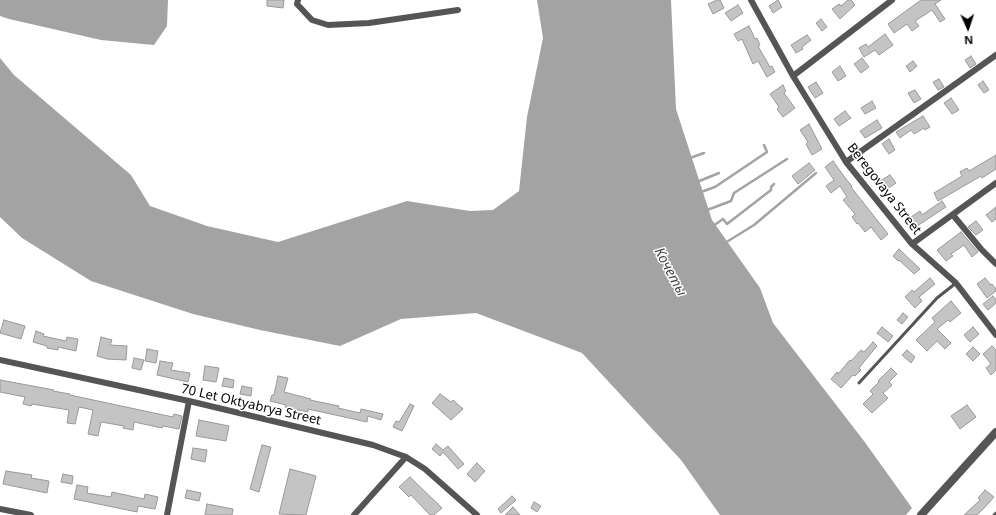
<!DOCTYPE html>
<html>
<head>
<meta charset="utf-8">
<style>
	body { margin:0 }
	#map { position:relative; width:996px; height:515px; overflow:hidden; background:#fff; font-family:"Noto Sans",sans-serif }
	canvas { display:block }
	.north { position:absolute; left:948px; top:8px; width:40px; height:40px; -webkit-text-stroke:3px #fff; paint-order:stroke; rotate:177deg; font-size:11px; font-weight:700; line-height:16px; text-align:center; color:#000 }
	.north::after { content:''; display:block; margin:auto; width:14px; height:18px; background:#000; clip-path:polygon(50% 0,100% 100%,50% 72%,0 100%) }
</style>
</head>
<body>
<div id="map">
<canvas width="996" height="515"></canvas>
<div class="north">N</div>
</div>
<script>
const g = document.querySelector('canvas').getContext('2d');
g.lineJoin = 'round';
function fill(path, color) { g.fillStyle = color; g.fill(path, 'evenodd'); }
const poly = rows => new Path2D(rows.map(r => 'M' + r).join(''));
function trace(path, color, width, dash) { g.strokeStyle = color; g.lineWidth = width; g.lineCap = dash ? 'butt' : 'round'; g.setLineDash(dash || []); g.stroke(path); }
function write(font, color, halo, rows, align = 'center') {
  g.font = font + ' "Noto Sans",sans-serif'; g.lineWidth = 3; g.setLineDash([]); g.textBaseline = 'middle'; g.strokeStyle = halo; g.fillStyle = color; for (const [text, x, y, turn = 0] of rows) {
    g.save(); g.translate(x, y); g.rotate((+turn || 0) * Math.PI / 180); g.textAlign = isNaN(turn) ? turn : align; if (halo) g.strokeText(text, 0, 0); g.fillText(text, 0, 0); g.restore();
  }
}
fill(poly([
	[0,0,168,0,167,26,154,45,101,40,9,19,0,16],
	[537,0,671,0,676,109,712,220,760,288,773,323,864,441,912,508,906,515,720,515,681,460,582,353,476,313,401,319,340,346,260,330,193,314,91,281,22,238,0,217,0,58,14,75,131,175,150,206,207,226,278,242,407,201,470,211,493,210,519,191,527,117,543,38]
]), '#a3a3a3');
trace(poly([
	[690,158,704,153],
	[697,182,719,173],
	[701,192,715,187,767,152,764,145],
	[707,210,731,201,734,193,787,159],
	[713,226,723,219,727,224,771,190,771,187,774,184],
	[725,243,754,225,816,173]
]), '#a3a3a3', 2.5);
const building = poly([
	[267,0,284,0,283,8,267,6,267,0],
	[717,0,720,0,724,8,713,14,708,4,717,0],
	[778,0,782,7,773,13,769,6,778,0],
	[848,0,851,0,855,5,840,19,832,9,839,4,841,6,848,0],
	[921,0,941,0,935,4,945,19,940,22,932,10,915,21,919,26,912,31,907,24,894,33,888,24,921,0],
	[738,5,743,13,731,21,725,13,738,5],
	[821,19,827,27,822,31,816,23,821,19],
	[749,26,755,39,757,38,760,45,758,46,770,67,772,66,775,72,767,77,758,61,753,64,742,39,738,41,734,34,749,26],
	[885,34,893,45,879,55,875,50,864,57,859,48,866,44,868,47,885,34],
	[807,35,811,40,802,47,803,49,796,53,791,45,807,35],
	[971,56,976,64,970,68,965,60,971,56],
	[862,58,869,67,861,73,854,64,862,58],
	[913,61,917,66,910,72,906,66,913,61],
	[840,66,846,76,838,81,832,72,840,66],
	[939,79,944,87,938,90,933,82,939,79],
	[983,81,989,90,984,93,978,85,983,81],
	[816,82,823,93,815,98,808,87,816,82],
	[783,85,786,91,784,93,795,108,783,117,777,109,779,107,770,94,783,85],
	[915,90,921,99,914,103,908,93,915,90],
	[951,98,959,110,952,114,944,103,951,98],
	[872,101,876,108,865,114,861,108,872,101],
	[845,111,851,118,839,126,834,119,845,111],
	[923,116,930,127,925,130,924,128,914,134,911,130,900,138,896,132,923,116],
	[877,120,882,128,865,138,860,131,877,120],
	[809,124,822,149,812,155,806,144,808,142,800,130,809,124],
	[889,139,895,150,889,154,882,144,889,139],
	[996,155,996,169,982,178,981,176,938,201,934,193,962,176,960,172,967,168,969,171,996,155],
	[833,161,846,179,852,186,851,187,888,234,881,240,871,227,865,232,858,223,857,224,852,217,855,214,843,200,847,197,840,186,831,193,826,186,834,180,825,167,833,161],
	[809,163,815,170,798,184,792,176,809,163],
	[890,175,896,183,884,191,878,182,890,175],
	[942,201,946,207,911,230,905,221,920,211,922,215,942,201],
	[996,207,996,219,992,222,986,215,996,207],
	[976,221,983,230,976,235,968,227,976,221],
	[961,232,978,252,972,257,964,245,951,254,953,256,946,261,937,250,961,232],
	[899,249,920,269,914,274,899,260,898,261,893,256,899,249],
	[930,278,935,284,919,297,922,301,915,308,905,297,912,290,914,292,930,278],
	[985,278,991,285,992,284,996,289,996,291,987,298,977,284,985,278],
	[993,296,996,300,996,303,988,310,983,304,993,296],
	[951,301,961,313,950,322,948,320,937,329,951,343,945,349,937,341,927,351,916,340,935,322,932,318,951,301],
	[903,313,908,317,902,324,897,320,903,313],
	[4,320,25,326,21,339,0,333,4,320],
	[882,327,893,336,888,342,877,333,882,327],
	[973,327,979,334,970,342,964,335,973,327],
	[36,331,44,334,43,336,66,341,67,337,78,339,76,351,58,347,58,350,47,348,47,346,33,342,36,331],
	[101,337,112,340,110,345,127,346,126,360,107,359,97,356,101,337],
	[873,342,877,346,859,368,861,370,855,376,853,375,841,388,831,379,837,372,838,374,850,360,851,361,861,350,864,352,873,342],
	[992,346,996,350,996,370,991,375,986,368,991,364,983,354,992,346],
	[973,347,980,354,973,361,966,354,973,347],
	[147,349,158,351,156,363,145,361,147,349],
	[907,350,915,357,911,363,902,355,907,350],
	[134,358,144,360,141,370,132,368,134,358],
	[160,361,173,363,171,370,190,373,188,382,157,375,160,361],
	[205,366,219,368,216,382,203,380,205,366],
	[891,368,897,374,889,382,892,385,883,393,888,398,872,413,863,404,873,394,870,391,879,382,878,381,891,368],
	[278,376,288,378,284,392,311,399,310,400,339,406,338,408,360,413,361,409,383,414,381,420,368,416,367,422,308,409,308,412,285,407,286,405,270,401,272,395,274,395,278,376],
	[224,378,234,380,233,388,222,386,224,378],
	[0,380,54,390,53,391,70,394,70,395,154,413,173,417,174,414,182,416,179,429,163,426,162,428,134,422,133,430,123,428,124,426,101,422,98,436,88,434,93,410,79,407,75,424,67,423,69,410,32,404,31,406,23,404,25,397,0,392,0,380],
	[242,386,252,388,251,396,240,394,242,386],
	[440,394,451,402,453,400,463,409,451,420,432,403,440,394],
	[410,404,414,406,402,431,393,427,396,421,399,422,410,404],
	[967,405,976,417,960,429,951,416,967,405],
	[199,420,229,426,226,441,196,436,199,420],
	[436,444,443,450,448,446,464,464,458,469,443,452,440,456,432,449,436,444],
	[262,445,271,447,259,492,250,489,262,445],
	[193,448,207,450,205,462,191,459,193,448],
	[477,463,485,471,475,482,467,474,477,463],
	[290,469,316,476,306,515,279,514,290,469],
	[6,471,32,475,31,478,49,481,47,493,3,484,6,471],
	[63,474,73,476,72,484,61,482,63,474],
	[410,477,442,508,434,515,430,515,411,495,409,497,399,487,410,477],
	[77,485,88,487,87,493,111,497,112,492,144,499,145,494,158,497,155,509,138,506,137,512,74,499,77,485],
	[187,490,201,493,199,501,185,498,187,490],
	[985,490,994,497,986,506,977,515,964,515,980,500,978,498,985,490],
	[512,496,516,500,501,513,498,509,512,496],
	[534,502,541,506,537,512,531,508,534,502],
	[207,504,233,509,232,515,205,515,207,504],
	[513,507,520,515,505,515,513,507]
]);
fill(building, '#c4c4c4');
trace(building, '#999', 1);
trace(poly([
	[859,383,937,298,956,283],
	[994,515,996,513]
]), '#555', 3);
trace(poly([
	[298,0,297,4,312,20,328,25,369,23,458,10],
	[751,0,793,76,846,162,912,244,956,283,996,335],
	[793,76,892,0],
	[846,162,996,55],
	[953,215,981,249,996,264],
	[912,244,996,183],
	[0,360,189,401,373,445,406,457,425,469,477,515],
	[0,509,31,515],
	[167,515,189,401],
	[354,515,406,457]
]), '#555', 6);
trace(poly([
	[921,515,996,432]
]), '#555', 8);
write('13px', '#000', '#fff', [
	["Beregovaya Street",884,189,52],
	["70 Let Oktyabrya Street",251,405,13]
]);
write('italic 14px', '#444', '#fff', [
	["Кочеты",670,272,62]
]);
</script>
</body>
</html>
